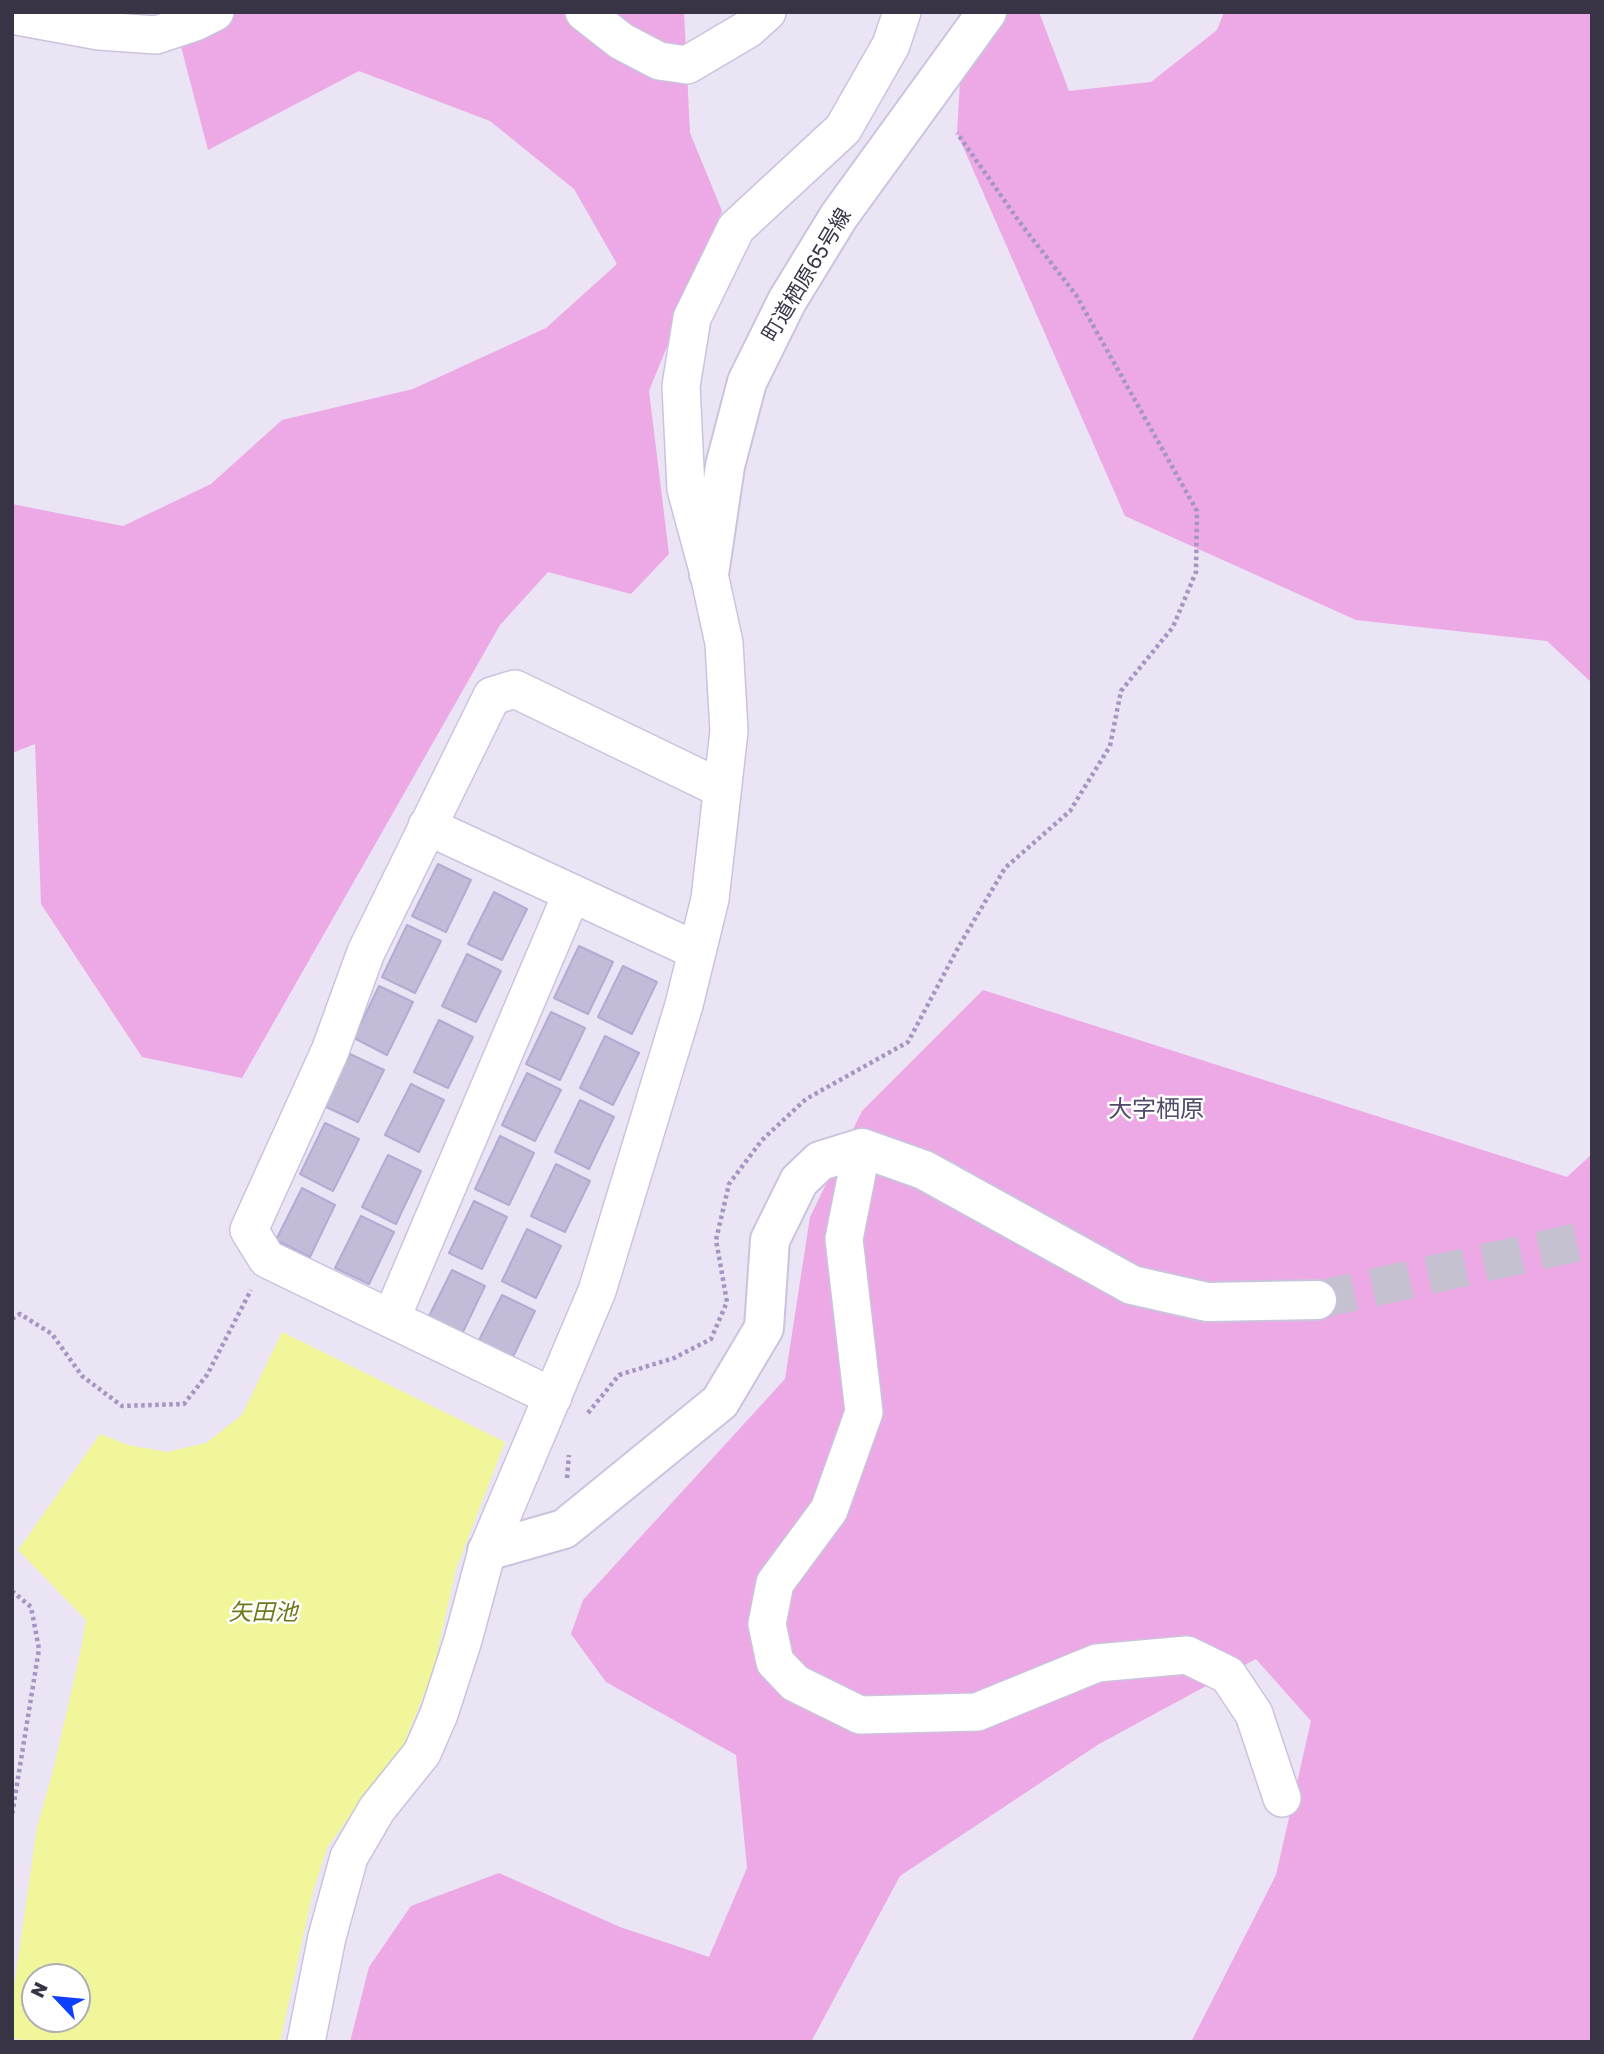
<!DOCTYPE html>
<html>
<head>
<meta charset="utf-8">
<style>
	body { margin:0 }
	#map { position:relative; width:1604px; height:2054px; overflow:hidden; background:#eae4f4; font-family:"Golos Text",sans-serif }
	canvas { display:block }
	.frame { position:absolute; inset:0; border:14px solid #383446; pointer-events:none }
	.north { position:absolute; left:21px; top:1963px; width:70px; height:70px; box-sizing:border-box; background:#fff; border:2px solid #afaeb5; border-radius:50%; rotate:296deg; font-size:19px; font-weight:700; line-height:28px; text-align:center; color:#383446 }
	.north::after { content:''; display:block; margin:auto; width:24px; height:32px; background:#1040ff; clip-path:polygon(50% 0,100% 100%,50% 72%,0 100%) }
</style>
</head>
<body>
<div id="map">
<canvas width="1604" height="2054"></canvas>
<div class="frame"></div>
<div class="north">N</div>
</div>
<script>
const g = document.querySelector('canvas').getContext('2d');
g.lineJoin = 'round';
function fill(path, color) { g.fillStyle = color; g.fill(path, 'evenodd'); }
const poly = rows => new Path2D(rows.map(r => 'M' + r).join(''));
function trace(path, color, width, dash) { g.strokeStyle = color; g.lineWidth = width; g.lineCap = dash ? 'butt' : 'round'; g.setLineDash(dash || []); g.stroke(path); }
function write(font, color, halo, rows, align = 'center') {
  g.font = font + ' "Golos Text","Noto Sans JP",sans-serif'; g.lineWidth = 5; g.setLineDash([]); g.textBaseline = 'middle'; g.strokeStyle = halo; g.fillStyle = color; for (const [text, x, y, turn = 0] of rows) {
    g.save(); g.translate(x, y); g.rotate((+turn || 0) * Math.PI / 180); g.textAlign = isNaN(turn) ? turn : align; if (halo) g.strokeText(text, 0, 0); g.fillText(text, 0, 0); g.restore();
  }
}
fill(poly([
	[172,12,684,12,690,133,722,211,649,391,669,554,631,594,548,572,500,625,242,1078,142,1057,41,904,35,744,12,753,12,504,123,526,211,484,282,420,413,389,546,328,617,264,574,189,490,121,359,71,208,150],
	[964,12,1039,12,1069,91,1151,82,1217,30,1224,12,1592,12,1592,683,1547,641,1356,620,1125,516,957,133],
	[983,990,1567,1177,1592,1154,1592,2042,1191,2042,1276,1875,1311,1721,1256,1659,1099,1744,900,1876,811,2042,350,2042,369,1967,411,1906,499,1873,620,1927,709,1957,747,1868,736,1755,606,1682,571,1634,583,1600,785,1379,810,1217,862,1111]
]), '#eca9e5');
fill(poly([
	[282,1332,505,1442,456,1569,432,1676,401,1750,354,1810,327,1848,313,1891,280,2042,34,2042,12,2038,12,2001,37,1827,54,1767,81,1649,86,1620,18,1550,100,1434,128,1445,167,1452,206,1443,242,1415],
	[35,1977,77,1977,77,2019,35,2019]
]), '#f1f69b');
const building = poly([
	[438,864,471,880,446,932,412,916,438,864],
	[494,892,527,909,502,960,468,944,494,892],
	[407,925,441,941,415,993,382,977,407,925],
	[579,946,613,962,588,1014,554,998,579,946],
	[467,954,501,971,476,1022,442,1006,467,954],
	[623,966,657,982,632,1034,598,1017,623,966],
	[379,986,413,1002,387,1055,354,1038,379,986],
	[551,1012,585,1028,560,1080,526,1064,551,1012],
	[439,1020,473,1037,448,1088,414,1072,439,1020],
	[605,1036,639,1053,613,1105,580,1088,605,1036],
	[350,1054,384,1070,358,1122,324,1106,350,1054],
	[527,1073,561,1090,535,1141,502,1125,527,1073],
	[411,1084,444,1100,419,1152,385,1135,411,1084],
	[580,1100,614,1117,589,1169,555,1152,580,1100],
	[325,1123,359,1139,333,1191,300,1174,325,1123],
	[500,1136,534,1153,509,1205,475,1189,500,1136],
	[388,1155,421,1171,396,1224,362,1207,388,1155],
	[556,1164,590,1181,565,1232,531,1216,556,1164],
	[302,1188,335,1205,310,1257,276,1240,302,1188],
	[474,1201,507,1217,482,1269,449,1253,474,1201],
	[361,1216,394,1232,369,1284,335,1268,361,1216],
	[527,1229,561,1246,536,1298,502,1281,527,1229],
	[452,1270,485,1286,460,1338,426,1322,452,1270],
	[502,1295,535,1311,510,1363,476,1346,502,1295]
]);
fill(building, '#c3bcd9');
trace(building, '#b5abd2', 2);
trace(poly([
	[1317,1300,1592,1239]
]), '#c6c1d1', 38, [38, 19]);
const minor = poly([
	[584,12,621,41,659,61,687,65,748,29,767,12],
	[12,15,99,31,156,35,195,22,215,12],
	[427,826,697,951],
	[862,1148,844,1239,864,1412,829,1510,775,1583,767,1624,775,1662,795,1683,860,1715,977,1712,1097,1663,1187,1655,1228,1675,1254,1714,1282,1798],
	[391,1319,572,893],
	[553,1397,267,1259,249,1230,330,1051,366,952,492,696,515,689,722,789],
	[306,2042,327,1937,349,1857,377,1809,422,1753,439,1714,463,1640,487,1551,597,1291,684,1005,710,899,729,731,724,643,709,574,686,489,681,386,692,318,736,228,843,129,891,45,902,12]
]);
const tertiary = poly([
	[709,574,725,466,747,382,787,301,839,216,987,12],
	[487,1551,564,1529,720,1402,764,1328,770,1240,799,1181,820,1161,862,1148,924,1170,1132,1285,1207,1302,1317,1300]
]);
trace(minor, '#cbc3de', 40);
trace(tertiary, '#cbc3de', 42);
trace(poly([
	[12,1319,20,1314,52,1334,82,1376,122,1406,184,1404,207,1375,251,1290],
	[588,1413,619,1375,674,1358,711,1339,727,1302,716,1240,729,1184,762,1140,806,1099,908,1042,959,946,1005,868,1070,811,1110,746,1121,691,1173,627,1196,572,1197,511,1076,295,1021,224,957,133],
	[567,1478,569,1455],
	[12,1591,31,1607,39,1649,12,1815]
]), '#a396c3', 4.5, [3.5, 3.5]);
trace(minor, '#fff', 37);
trace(tertiary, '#fff', 38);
write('21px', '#383446', '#fff', [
	["町道栖原65号線",807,275,-59]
]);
write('italic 23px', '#71771c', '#fff', [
	["矢田池",263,1613]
]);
write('24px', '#524a6a', '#fff', [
	["大字栖原",1156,1109]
]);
</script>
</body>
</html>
